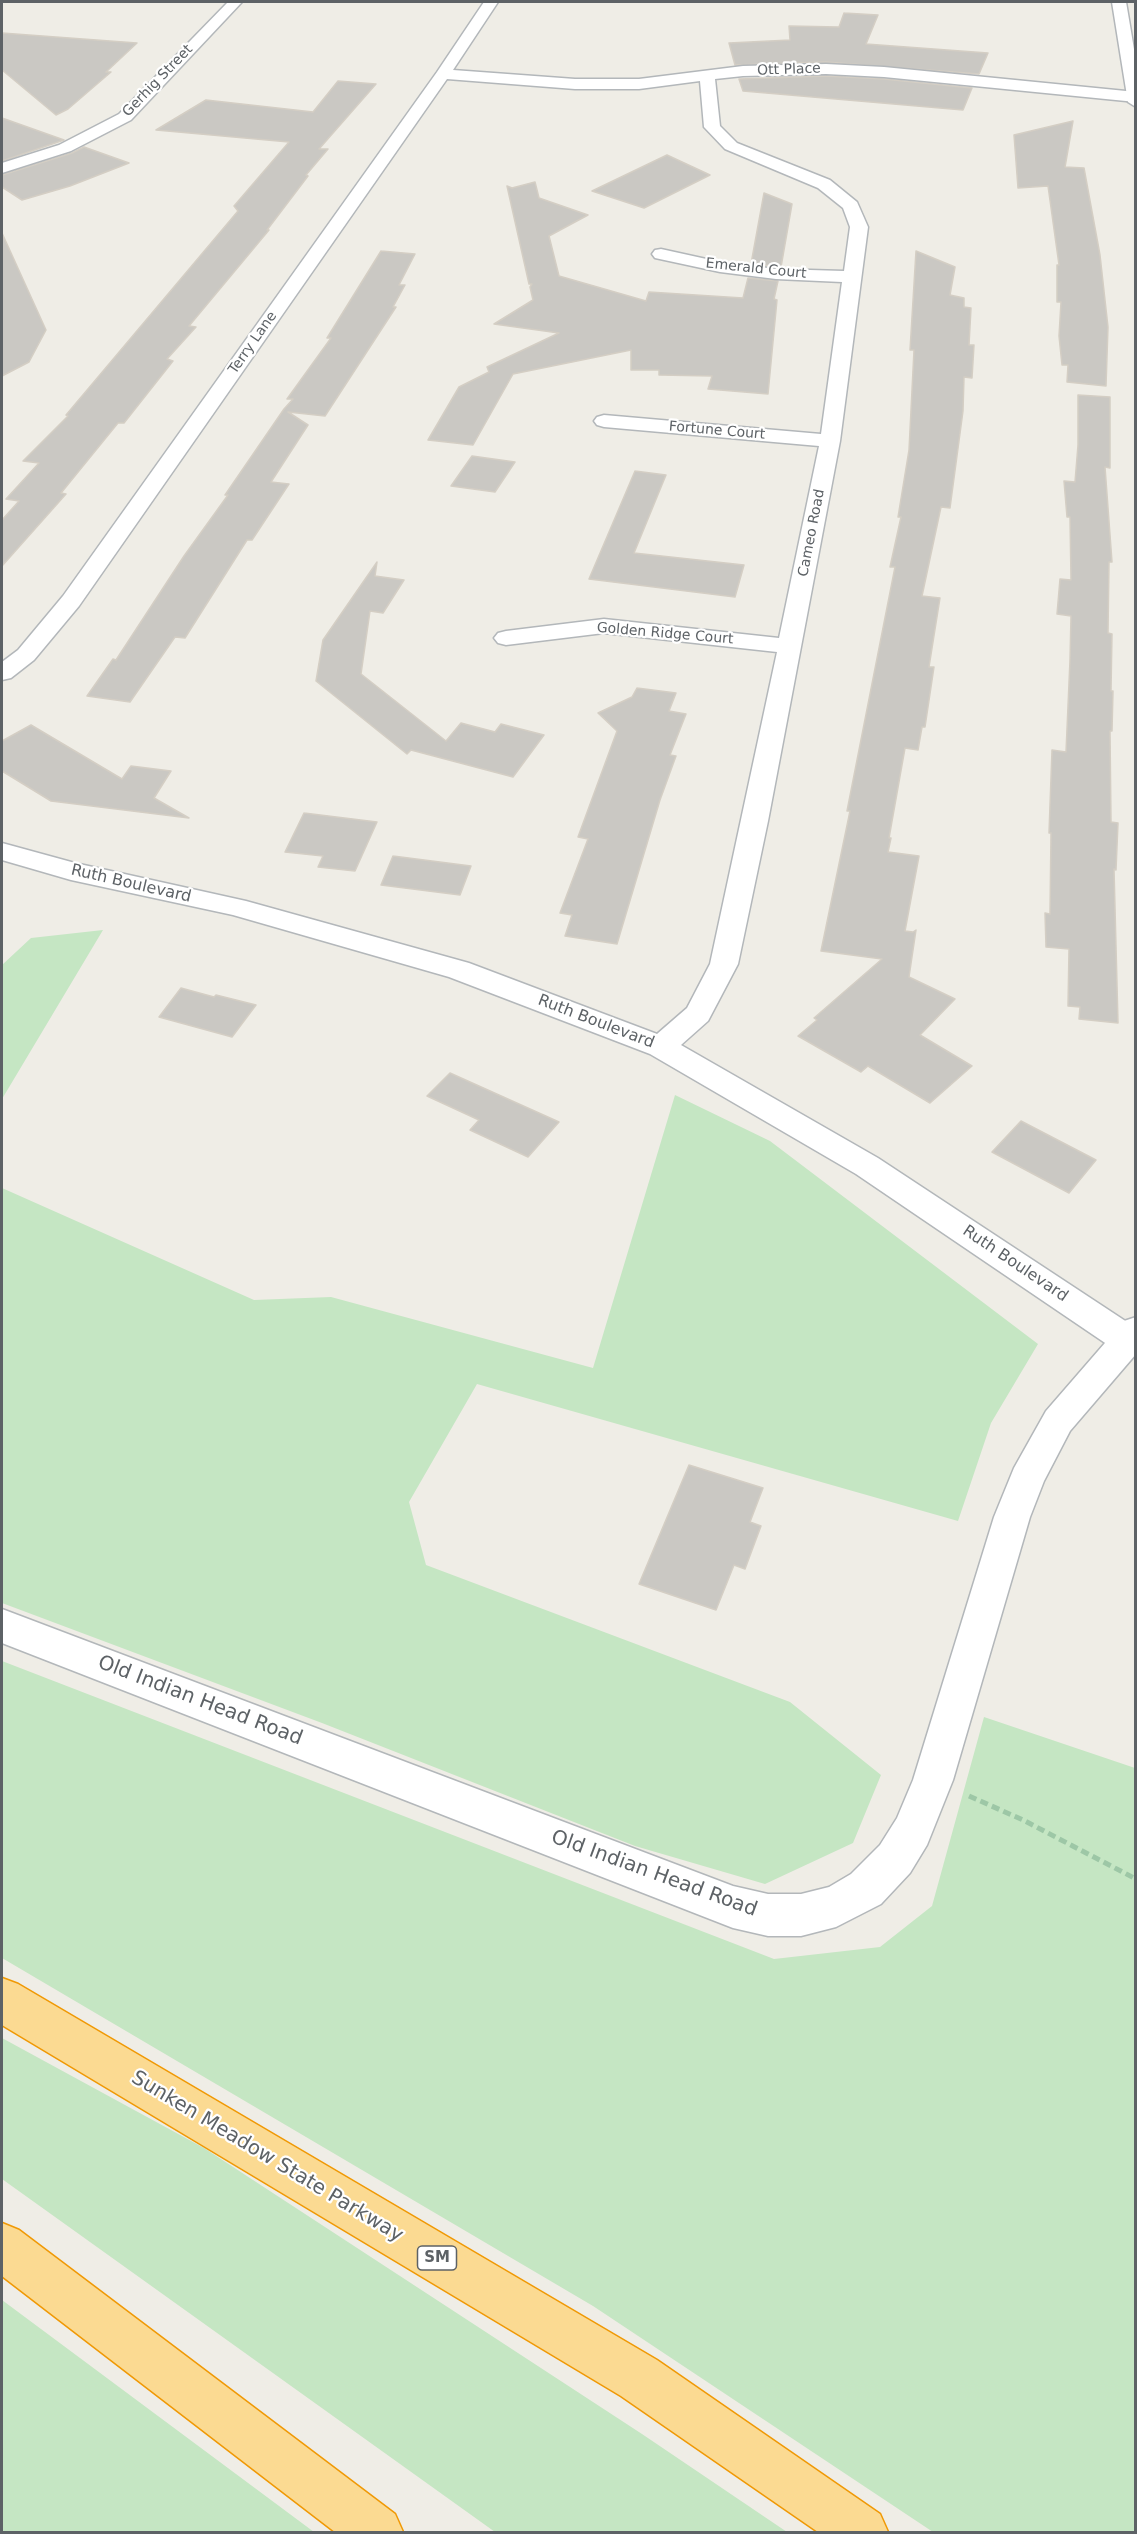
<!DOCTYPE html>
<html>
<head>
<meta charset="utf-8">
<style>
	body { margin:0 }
	#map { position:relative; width:1137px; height:2534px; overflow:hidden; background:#efede6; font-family:"DejaVu Sans",sans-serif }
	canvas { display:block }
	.frame { position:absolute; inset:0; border:3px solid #5d6266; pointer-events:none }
</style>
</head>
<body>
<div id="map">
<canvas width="1137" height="2534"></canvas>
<div class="frame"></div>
</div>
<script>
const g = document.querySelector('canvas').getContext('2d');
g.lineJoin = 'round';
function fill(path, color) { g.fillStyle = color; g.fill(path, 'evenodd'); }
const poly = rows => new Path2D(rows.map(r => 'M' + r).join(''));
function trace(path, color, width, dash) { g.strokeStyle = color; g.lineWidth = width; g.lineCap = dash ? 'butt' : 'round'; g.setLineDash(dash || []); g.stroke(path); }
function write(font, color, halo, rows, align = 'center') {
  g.font = font + ' "DejaVu Sans",sans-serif'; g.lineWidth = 4.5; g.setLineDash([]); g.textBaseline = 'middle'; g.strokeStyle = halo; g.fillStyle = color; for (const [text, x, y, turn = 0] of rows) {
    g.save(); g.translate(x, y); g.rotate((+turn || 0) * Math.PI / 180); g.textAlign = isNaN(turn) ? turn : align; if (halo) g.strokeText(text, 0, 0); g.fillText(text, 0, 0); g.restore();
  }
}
fill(poly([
	[103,930,2,1099,2,965,31,938],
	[675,1095,770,1141,1038,1344,991,1423,958,1521,477,1384,409,1502,426,1565,790,1702,881,1775,853,1843,765,1884,635,1846,322,1723,2,1603,2,1188,254,1300,331,1297,593,1368],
	[2,1661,774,1959,880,1947,932,1906,984,1717,1135,1768,1135,2532,933,2532,593,2306,2,1958],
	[2,2038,204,2148,642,2434,787,2532,495,2532,2,2179],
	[2,2300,314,2532,2,2532]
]), '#c5e6c3');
const building = poly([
	[844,13,878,15,866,44,988,53,979,74,826,62,735,65,729,43,790,40,789,26,839,27,844,13],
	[2,33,137,43,106,72,111,72,68,109,56,115,2,70,2,33],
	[826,76,884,79,972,88,963,110,743,91,739,79,826,76],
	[338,81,376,84,319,149,328,149,306,175,308,176,267,230,269,230,189,326,196,327,167,359,173,361,124,423,118,423,61,493,66,494,2,566,2,520,19,501,6,499,39,463,23,461,68,416,66,415,238,211,234,206,289,142,156,130,206,100,313,112,338,81],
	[2,118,64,140,2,161,2,118],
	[1073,121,1065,167,1084,168,1100,255,1108,327,1106,386,1067,382,1068,365,1062,365,1059,336,1061,302,1057,302,1057,265,1059,265,1048,186,1018,188,1014,135,1073,121],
	[84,147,129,163,70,186,22,200,2,187,2,175,72,153,84,147],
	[667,155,710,175,644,208,592,191,667,155],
	[535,182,539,198,588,215,549,236,559,276,646,301,649,292,743,298,748,278,778,281,774,299,777,300,768,394,708,389,712,376,659,375,659,370,631,370,631,350,513,374,473,445,428,440,459,387,489,372,487,367,559,333,494,324,533,300,530,287,532,284,529,284,507,186,512,188,535,182],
	[764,193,792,204,781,267,751,264,764,193],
	[2,233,46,330,29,362,2,376,2,233],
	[381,251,415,254,399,285,405,285,393,307,396,307,325,416,288,412,308,425,271,482,289,484,252,540,247,540,185,638,175,637,130,702,87,696,113,659,116,660,184,556,228,495,225,495,284,409,293,399,287,399,331,338,327,338,381,251],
	[916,251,955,267,950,295,964,298,964,307,971,308,969,345,974,345,972,378,964,377,963,411,950,508,941,507,922,596,940,598,929,667,934,667,925,727,922,727,918,750,905,748,889,838,891,838,888,852,919,856,905,931,913,932,916,930,909,977,955,999,920,1035,972,1066,930,1103,868,1066,861,1072,798,1036,817,1020,814,1018,882,959,821,951,850,811,847,811,895,567,890,567,901,517,898,517,909,450,914,350,910,350,916,251],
	[1078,395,1110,397,1110,468,1105,467,1112,562,1109,562,1108,633,1112,634,1111,691,1113,691,1112,731,1110,731,1111,822,1118,823,1116,870,1114,869,1118,1023,1079,1019,1080,1007,1068,1006,1069,949,1046,947,1045,913,1050,914,1051,833,1049,833,1052,750,1066,752,1070,660,1071,616,1057,614,1060,579,1071,580,1070,517,1067,517,1064,481,1075,482,1078,445,1078,395],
	[472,456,515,462,495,492,451,486,472,456],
	[635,471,666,475,634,553,744,565,735,597,589,579,635,471],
	[377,562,375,576,404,580,383,613,370,611,361,674,446,741,461,723,495,732,501,724,544,735,513,777,411,750,407,754,316,681,323,640,377,562],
	[637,688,676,693,669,711,686,714,670,755,676,756,660,800,617,944,565,936,572,915,560,913,588,839,578,837,617,731,598,713,632,697,637,688],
	[31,725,122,779,131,766,171,771,154,798,189,818,51,801,2,771,2,741,31,725],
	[304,813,377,822,355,871,318,867,323,856,285,852,304,813],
	[393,856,471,866,460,895,381,885,393,856],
	[181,988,214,997,216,995,256,1005,232,1037,159,1017,181,988],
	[450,1073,559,1122,528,1157,470,1130,479,1120,427,1096,450,1073],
	[1021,1121,1096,1160,1069,1193,992,1152,1021,1121],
	[689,1465,763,1488,750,1522,761,1526,745,1569,734,1565,716,1610,639,1584,689,1465]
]);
fill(building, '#cac8c3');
trace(building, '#d4cec4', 1.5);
const minor = poly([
	[228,2,242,2,131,120,71,151,2,173,2,163,59,145,119,114,228,2],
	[484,2,498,2,453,70,575,79,639,79,743,66,826,64,884,67,1136,92,1136,102,884,77,826,74,743,76,715,79,720,126,737,143,830,180,857,202,868,227,840,441,768,821,738,964,708,1021,681,1045,878,1158,1136,1328,1136,1349,1126,1352,1114,1349,856,1174,650,1054,449,977,233,915,71,880,2,860,2,843,75,863,246,901,469,963,657,1034,687,1008,710,964,777,652,604,633,506,645,498,643,494,638,498,633,506,631,604,619,779,638,819,446,604,427,597,425,594,421,597,417,604,415,821,434,842,282,776,279,720,272,655,258,652,254,655,250,661,249,720,262,776,269,844,271,850,227,843,208,818,188,725,149,704,127,700,81,639,89,575,89,447,79,79,606,34,660,11,678,2,680,2,662,18,650,63,596,437,72,484,2]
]);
const tertiary = poly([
	[1112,2,1126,2,1136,61,1136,107,1128,102,1112,2],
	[1136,1317,1136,1354,1070,1431,1044,1481,1030,1517,953,1780,927,1845,910,1873,881,1904,836,1927,801,1936,768,1936,733,1928,2,1643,2,1609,733,1886,768,1894,801,1894,829,1887,851,1874,880,1845,897,1818,913,1780,994,1517,1014,1468,1046,1411,1124,1321,1136,1317]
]);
const motorway = poly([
	[2,1978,18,1984,657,2360,880,2514,888,2532,818,2532,621,2396,2,2025,2,1978],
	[2,2223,19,2230,395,2514,403,2532,335,2532,2,2276,2,2223]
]);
trace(minor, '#b3b7ba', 3);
trace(tertiary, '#b3b7ba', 3);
trace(motorway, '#f09905', 3);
trace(poly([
	[969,1796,1023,1820,1136,1879]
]), '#9dc7a6', 5, [8, 4.5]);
fill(minor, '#fff');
fill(tertiary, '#fff');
fill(motorway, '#fbda92');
write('14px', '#5d6266', '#fff', [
	["Ott Place",789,70,-2],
	["Gerhig Street",158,81,-46],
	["Emerald Court",756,269,6],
	["Terry Lane",253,343,-55],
	["Fortune Court",717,431,5],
	["Cameo Road",812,533,-79],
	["Golden Ridge Court",665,634,5]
]);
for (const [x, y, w] of [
	[437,2258,39]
]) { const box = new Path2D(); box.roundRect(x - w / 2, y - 12, w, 24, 4.5); g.fillStyle = '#fff'; g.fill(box); trace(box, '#5d6266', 1.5); }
write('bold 15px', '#5d6266', null, [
	["SM",437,2258]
]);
write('16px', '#5d6266', '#fff', [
	["Ruth Boulevard",131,884,13],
	["Ruth Boulevard",596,1022,21],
	["Ruth Boulevard",1015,1264,34]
]);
write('20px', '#5d6266', '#fff', [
	["Old Indian Head Road",200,1701,21],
	["Old Indian Head Road",654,1874,20],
	["Sunken Meadow State Parkway",267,2157,31]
]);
</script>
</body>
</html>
